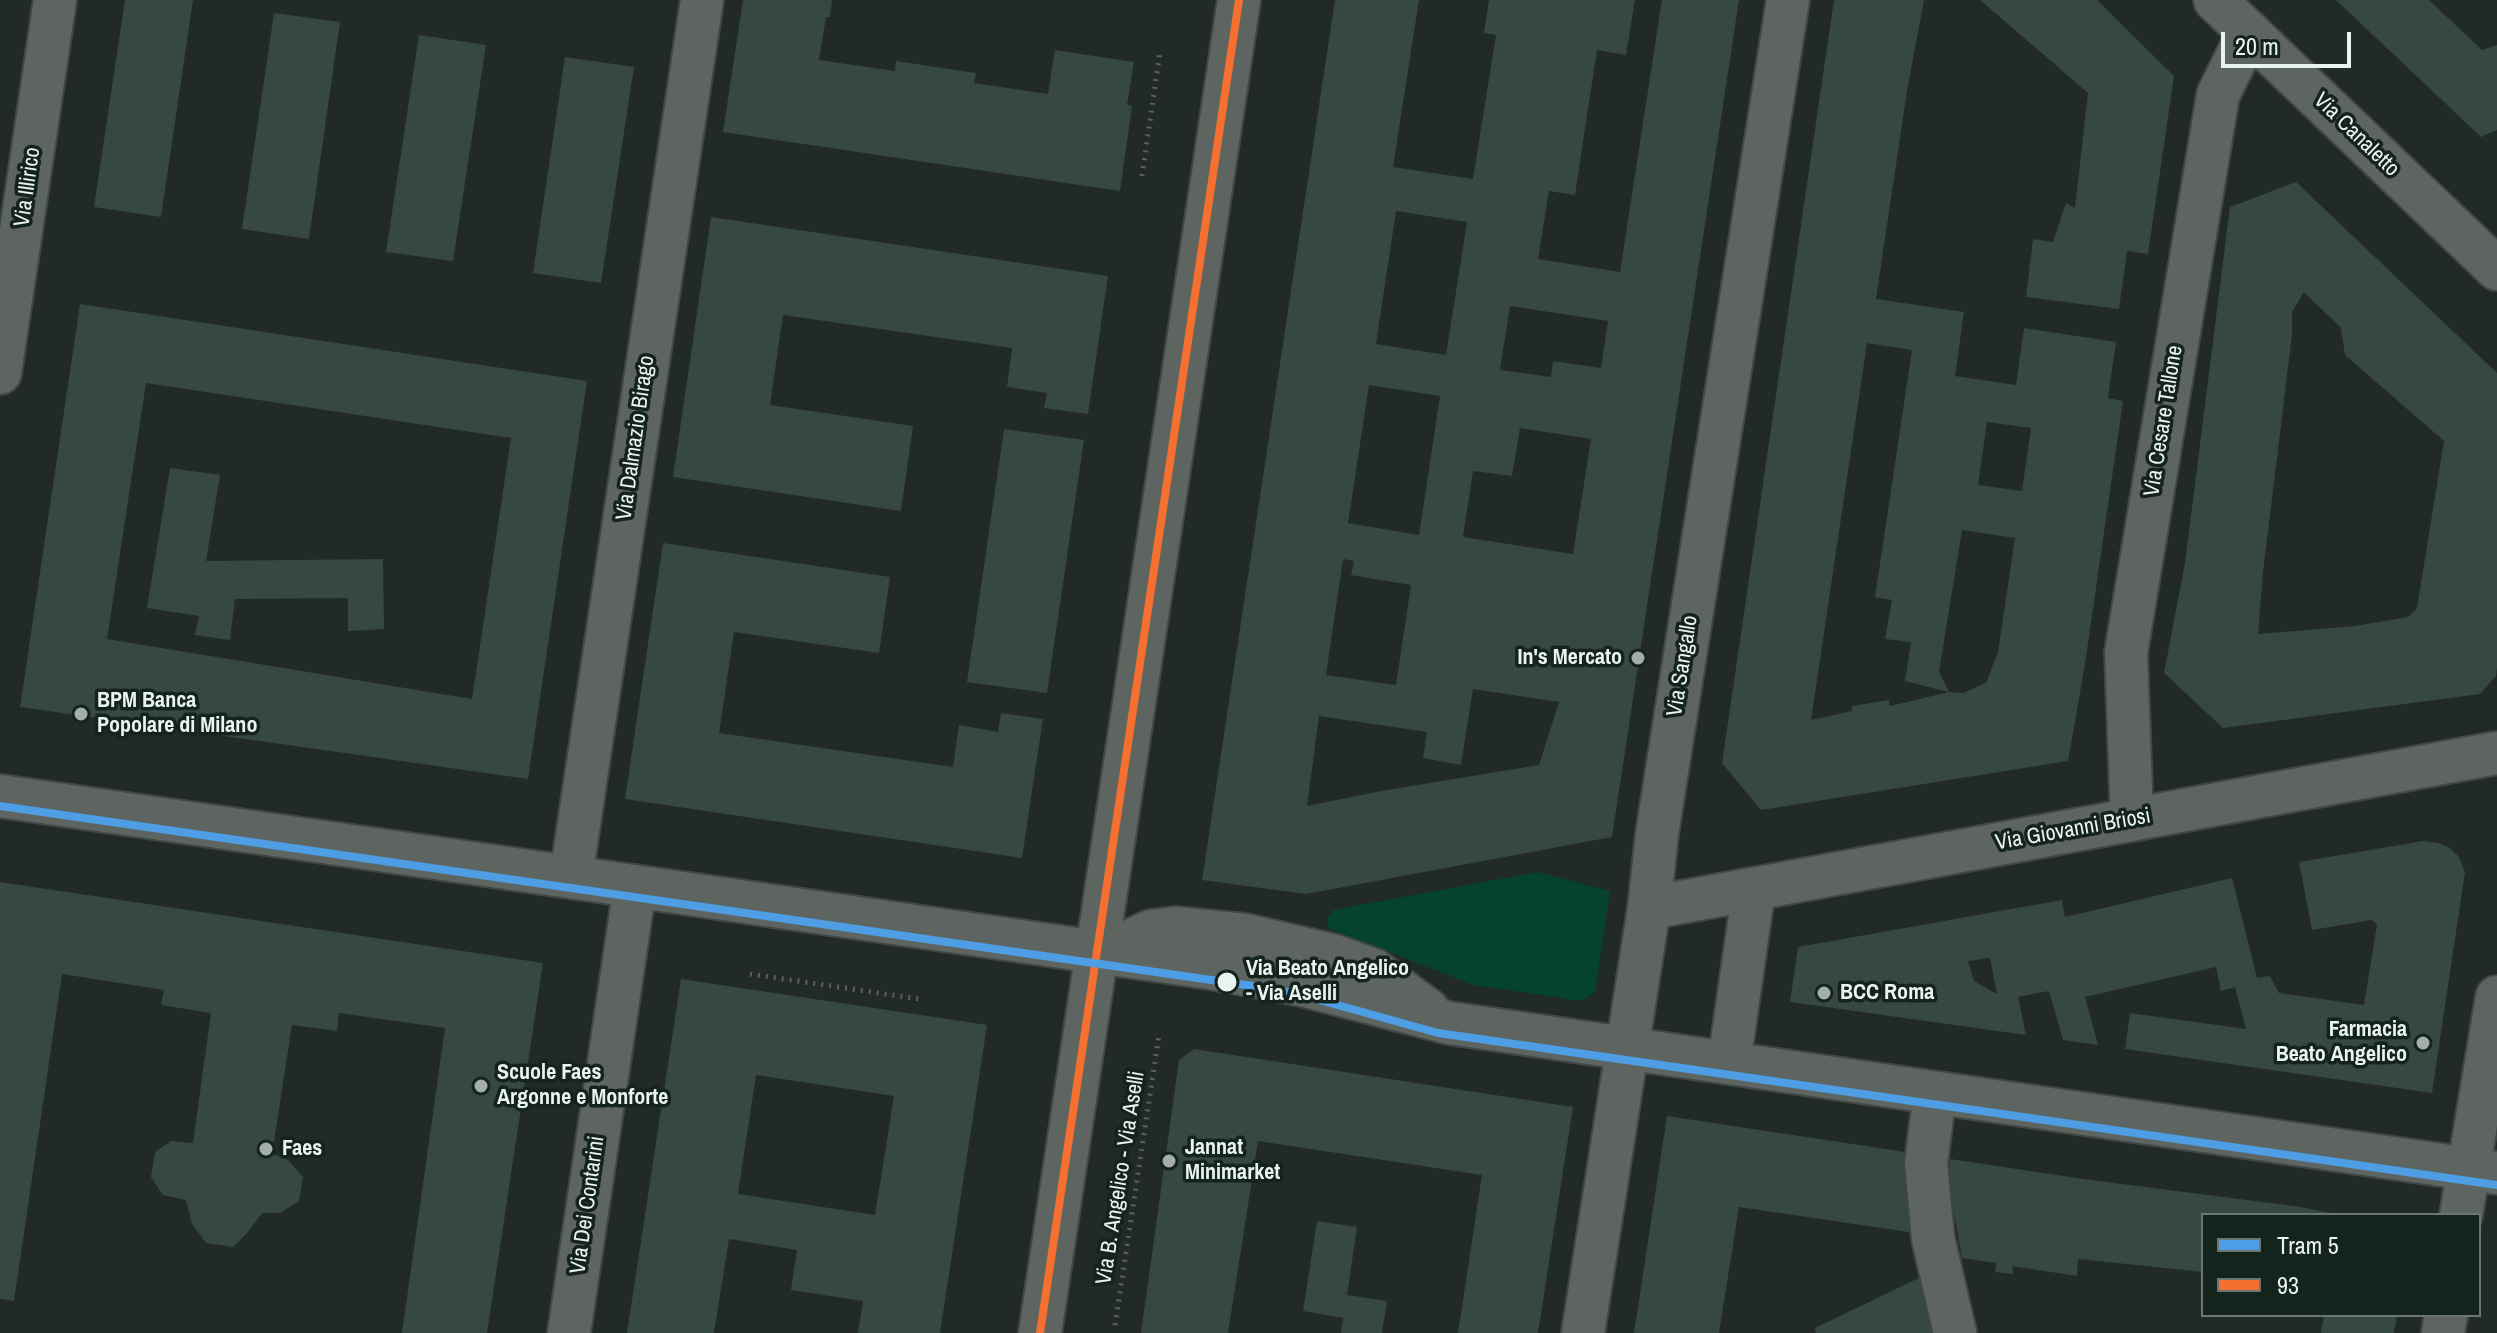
<!DOCTYPE html>
<html>
<head>
<meta charset="utf-8">
<style>
	body { margin:0 }
	#map { position:relative; width:2497px; height:1333px; overflow:hidden; background:#222a26; font-family:"Archivo Narrow",sans-serif }
	canvas { display:block }
	.legend { position:absolute; left:2201px; top:1213px; width:280px; height:104px; box-sizing:border-box; background:#14241c; border:2px solid #6a7770; margin:0; padding:10px 14px; list-style:none; font-size:24px; color:#eaf4ee }
	.legend li { display:flex; align-items:center; gap:16px; height:40px }
	.legend b { width:40px; border:2px solid #6a7770 }
	.scale { position:absolute; left:2221px; top:32px; width:130px; height:36px; box-sizing:border-box; border:4px solid #eaf4ee; border-top:0; padding-left:10px; font-size:24px; line-height:28px; white-space:nowrap; color:#eaf4ee; -webkit-text-stroke:6px #14241c; paint-order:stroke }
</style>
</head>
<body>
<div id="map">
<canvas width="2497" height="1333"></canvas>
<ul class="legend">
<li><b style="height:10px;background:#4d9ee5"></b>Tram 5</li>
<li><b style="height:10px;background:#f46f30"></b>93</li>
</ul>
<div class="scale">20 m</div>
</div>
<script>
const g = document.querySelector('canvas').getContext('2d');
g.lineJoin = 'round';
function fill(path, color) { g.fillStyle = color; g.fill(path, 'evenodd'); }
const poly = rows => new Path2D(rows.map(r => 'M' + r).join(''));
function trace(path, color, width, dash) { g.strokeStyle = color; g.lineWidth = width; g.lineCap = dash ? 'butt' : 'round'; g.setLineDash(dash || []); g.stroke(path); }
function write(font, color, halo, rows, align = 'center') {
  g.font = font + ' "Archivo Narrow",sans-serif'; g.lineWidth = 7; g.setLineDash([]); g.textBaseline = 'middle'; g.strokeStyle = halo; g.fillStyle = color; for (const [text, x, y, turn = 0] of rows) {
    g.save(); g.translate(x, y); g.rotate((+turn || 0) * Math.PI / 180); g.textAlign = isNaN(turn) ? turn : align; if (halo) g.strokeText(text, 0, 0); g.fillText(text, 0, 0); g.restore();
  }
}
fill(poly([
	[1538,872,1610,891,1595,992,1582,1001,1473,985,1328,928,1328,917,1333,910]
]), '#05432c');
fill(poly([
	[125,0,193,0,161,217,94,207],
	[743,0,832,0,830,17,826,17,819,60,895,71,896,61,976,73,974,83,1048,94,1055,50,1134,62,1127,105,1132,106,1120,191,723,132],
	[1335,0,1419,0,1393,167,1473,179,1496,35,1484,33,1489,0,1635,0,1626,55,1597,50,1575,195,1549,191,1538,259,1620,272,1662,0,1739,0,1612,837,1306,894,1202,880],
	[1396,211,1467,222,1446,355,1376,344],
	[1510,306,1608,321,1601,368,1553,361,1551,377,1500,370],
	[1369,385,1440,396,1419,535,1348,523],
	[1520,428,1591,439,1573,554,1463,537,1473,471,1512,476],
	[1343,559,1354,561,1351,575,1411,585,1396,685,1326,675],
	[1473,689,1559,702,1539,765,1381,791,1307,806,1319,716,1427,732,1423,758,1461,765],
	[1834,0,1924,0,1907,91,1876,299,1964,312,1955,376,2016,385,2024,328,2116,342,2108,398,2123,401,2085,664,2068,761,1761,810,1722,763],
	[1867,343,1912,350,1875,597,1892,600,1885,639,1911,642,1905,681,1949,692,1890,706,1889,700,1852,706,1852,711,1811,720],
	[1987,422,2031,428,2022,491,1978,485],
	[1962,530,2015,538,1998,652,1986,683,1963,693,1949,692,1939,672],
	[1980,0,2097,0,2174,76,2148,254,2127,251,2119,309,2026,297,2033,239,2053,242,2066,203,2075,208,2088,93],
	[2336,0,2429,0,2482,50,2497,45,2497,130,2481,137],
	[274,13,340,22,309,239,242,229],
	[419,35,486,45,453,261,386,252],
	[565,57,634,67,601,283,533,273],
	[2296,182,2497,373,2497,667,2496,676,2480,694,2223,728,2164,673,2185,563,2230,207],
	[2304,292,2341,328,2345,355,2444,441,2417,608,2408,617,2355,626,2258,634,2263,572,2292,335,2292,312],
	[711,217,1108,276,1088,414,1044,408,1047,393,1007,387,1012,348,783,315,770,405,913,426,901,511,673,477],
	[80,304,587,381,528,779,20,707],
	[146,383,511,438,472,699,107,639],
	[1004,429,1084,440,1047,693,967,682],
	[170,468,220,475,206,561,383,559,384,629,348,631,348,598,235,599,230,640,195,635,199,616,147,608],
	[663,543,890,577,879,653,734,632,719,733,953,767,959,725,998,732,1001,713,1043,719,1022,858,625,799],
	[2423,841,2439,843,2450,848,2459,857,2465,872,2432,1093,2125,1049,2130,1013,2246,1029,2235,987,2221,991,2216,967,2085,997,2098,1045,2063,1040,2049,991,2018,997,2026,1035,1790,1002,1798,947,2062,900,2065,917,2232,878,2257,978,2270,976,2279,993,2364,1005,2377,924,2371,920,2312,930,2299,862],
	[1990,958,1997,994,1974,981,1968,961],
	[0,882,543,963,487,1333,402,1333,445,1028,339,1013,337,1031,292,1025,272,1154,288,1160,303,1177,299,1201,280,1213,262,1213,248,1232,233,1247,206,1243,192,1224,186,1200,163,1195,151,1177,155,1152,171,1141,193,1143,211,1013,161,1005,164,990,62,974,14,1301,0,1299],
	[681,979,987,1025,940,1333,858,1333,863,1301,791,1290,797,1250,729,1239,714,1333,627,1333],
	[756,1075,894,1096,875,1215,738,1194],
	[1194,1049,1573,1107,1538,1333,1458,1333,1482,1175,1258,1141,1228,1333,1141,1333,1179,1060],
	[1667,1116,1912,1153,1929,1235,1739,1207,1719,1333,1634,1333],
	[1950,1159,2083,1179,2294,1206,2343,1215,2203,1215,2203,1272,2078,1259,2077,1276,2012,1266,2013,1274,1995,1272,1996,1263,1962,1258,1948,1178],
	[1317,1221,1357,1227,1347,1295,1387,1301,1382,1333,1341,1333,1343,1318,1303,1311],
	[1921,1277,1945,1333,1816,1333,1815,1328],
	[2324,1315,2397,1315,2394,1333,2321,1333]
]), '#36483f');
const minor = poly([
	[2215,0,2497,269],
	[0,373,55,0],
	[0,796,1210,968,1302,985,1449,1023,2497,1173],
	[2132,820,2126,653,2218,95,2249,32],
	[571,877,702,0],
	[1649,908,2497,753],
	[1101,951,1120,946,1151,931,1175,928,1245,935,1335,956,1374,970,1428,1010],
	[1729,1063,1754,889],
	[1935,1093,1926,1163,1933,1238,1955,1333],
	[2461,1215,2497,997],
	[569,1333,635,886],
	[1040,1333,1239,0],
	[1583,1333,1649,908,1657,834,1788,0],
	[2443,1333,2446,1315]
]);
trace(minor, '#404744', 46);
trace(poly([
	[1142,176,1160,52],
	[750,974,919,999],
	[1115,1325,1159,1035]
]), '#5b615d', 5, [2, 6]);
trace(minor, '#5e6561', 42);
trace(poly([
	[1040,1333,1239,0]
]), '#f46f30', 8);
trace(poly([
	[0,806,1260,987,1298,994,1438,1033,2497,1185]
]), '#4d9ee5', 8);
for (const [x, y, r, color] of [
	[1638,658,8,"#a4ada8"],
	[81,714,8,"#a4ada8"],
	[1227,982,11,"#eaf4ee"],
	[1824,993,8,"#a4ada8"],
	[2423,1043,8,"#a4ada8"],
	[481,1086,8,"#a4ada8"],
	[266,1149,8,"#a4ada8"],
	[1169,1161,8,"#a4ada8"]
]) { const dot = new Path2D(); dot.arc(x, y, r, 0, 2 * Math.PI); g.fillStyle = color; g.fill(dot); trace(dot, '#14241c', 3); }
write('22px', '#eaf4ee', '#14241c', [
	["Via Canaletto",2356,135,44],
	["Via Illirico",28,187,-82],
	["Via Cesare Tallone",2164,421,-81],
	["Via Dalmazio Birago",636,438,-82],
	["Via Sangallo",1683,666,-81],
	["Via Giovanni Briosi",2073,830,-10],
	["Via B. Angelico - Via Aselli",1121,1178,-81],
	["Via Dei Contarini",588,1205,-82]
]);
write('bold 22px', '#eaf4ee', '#14241c', [
	["In's Mercato",1622,658,"right"],
	["BPM Banca",97,701],
	["Popolare di Milano",97,726],
	["BCC Roma",1840,993],
	["Farmacia",2407,1030,"right"],
	["Beato Angelico",2407,1055,"right"],
	["Scuole Faes",497,1073],
	["Argonne e Monforte",497,1098],
	["Jannat",1185,1148],
	["Minimarket",1185,1173],
	["Faes",282,1149]
], 'left');
write('bold 22px', '#eaf4ee', '#14241c', [
	["Via Beato Angelico",1246,969],
	["- Via Aselli",1246,994]
], 'left');
</script>
</body>
</html>
